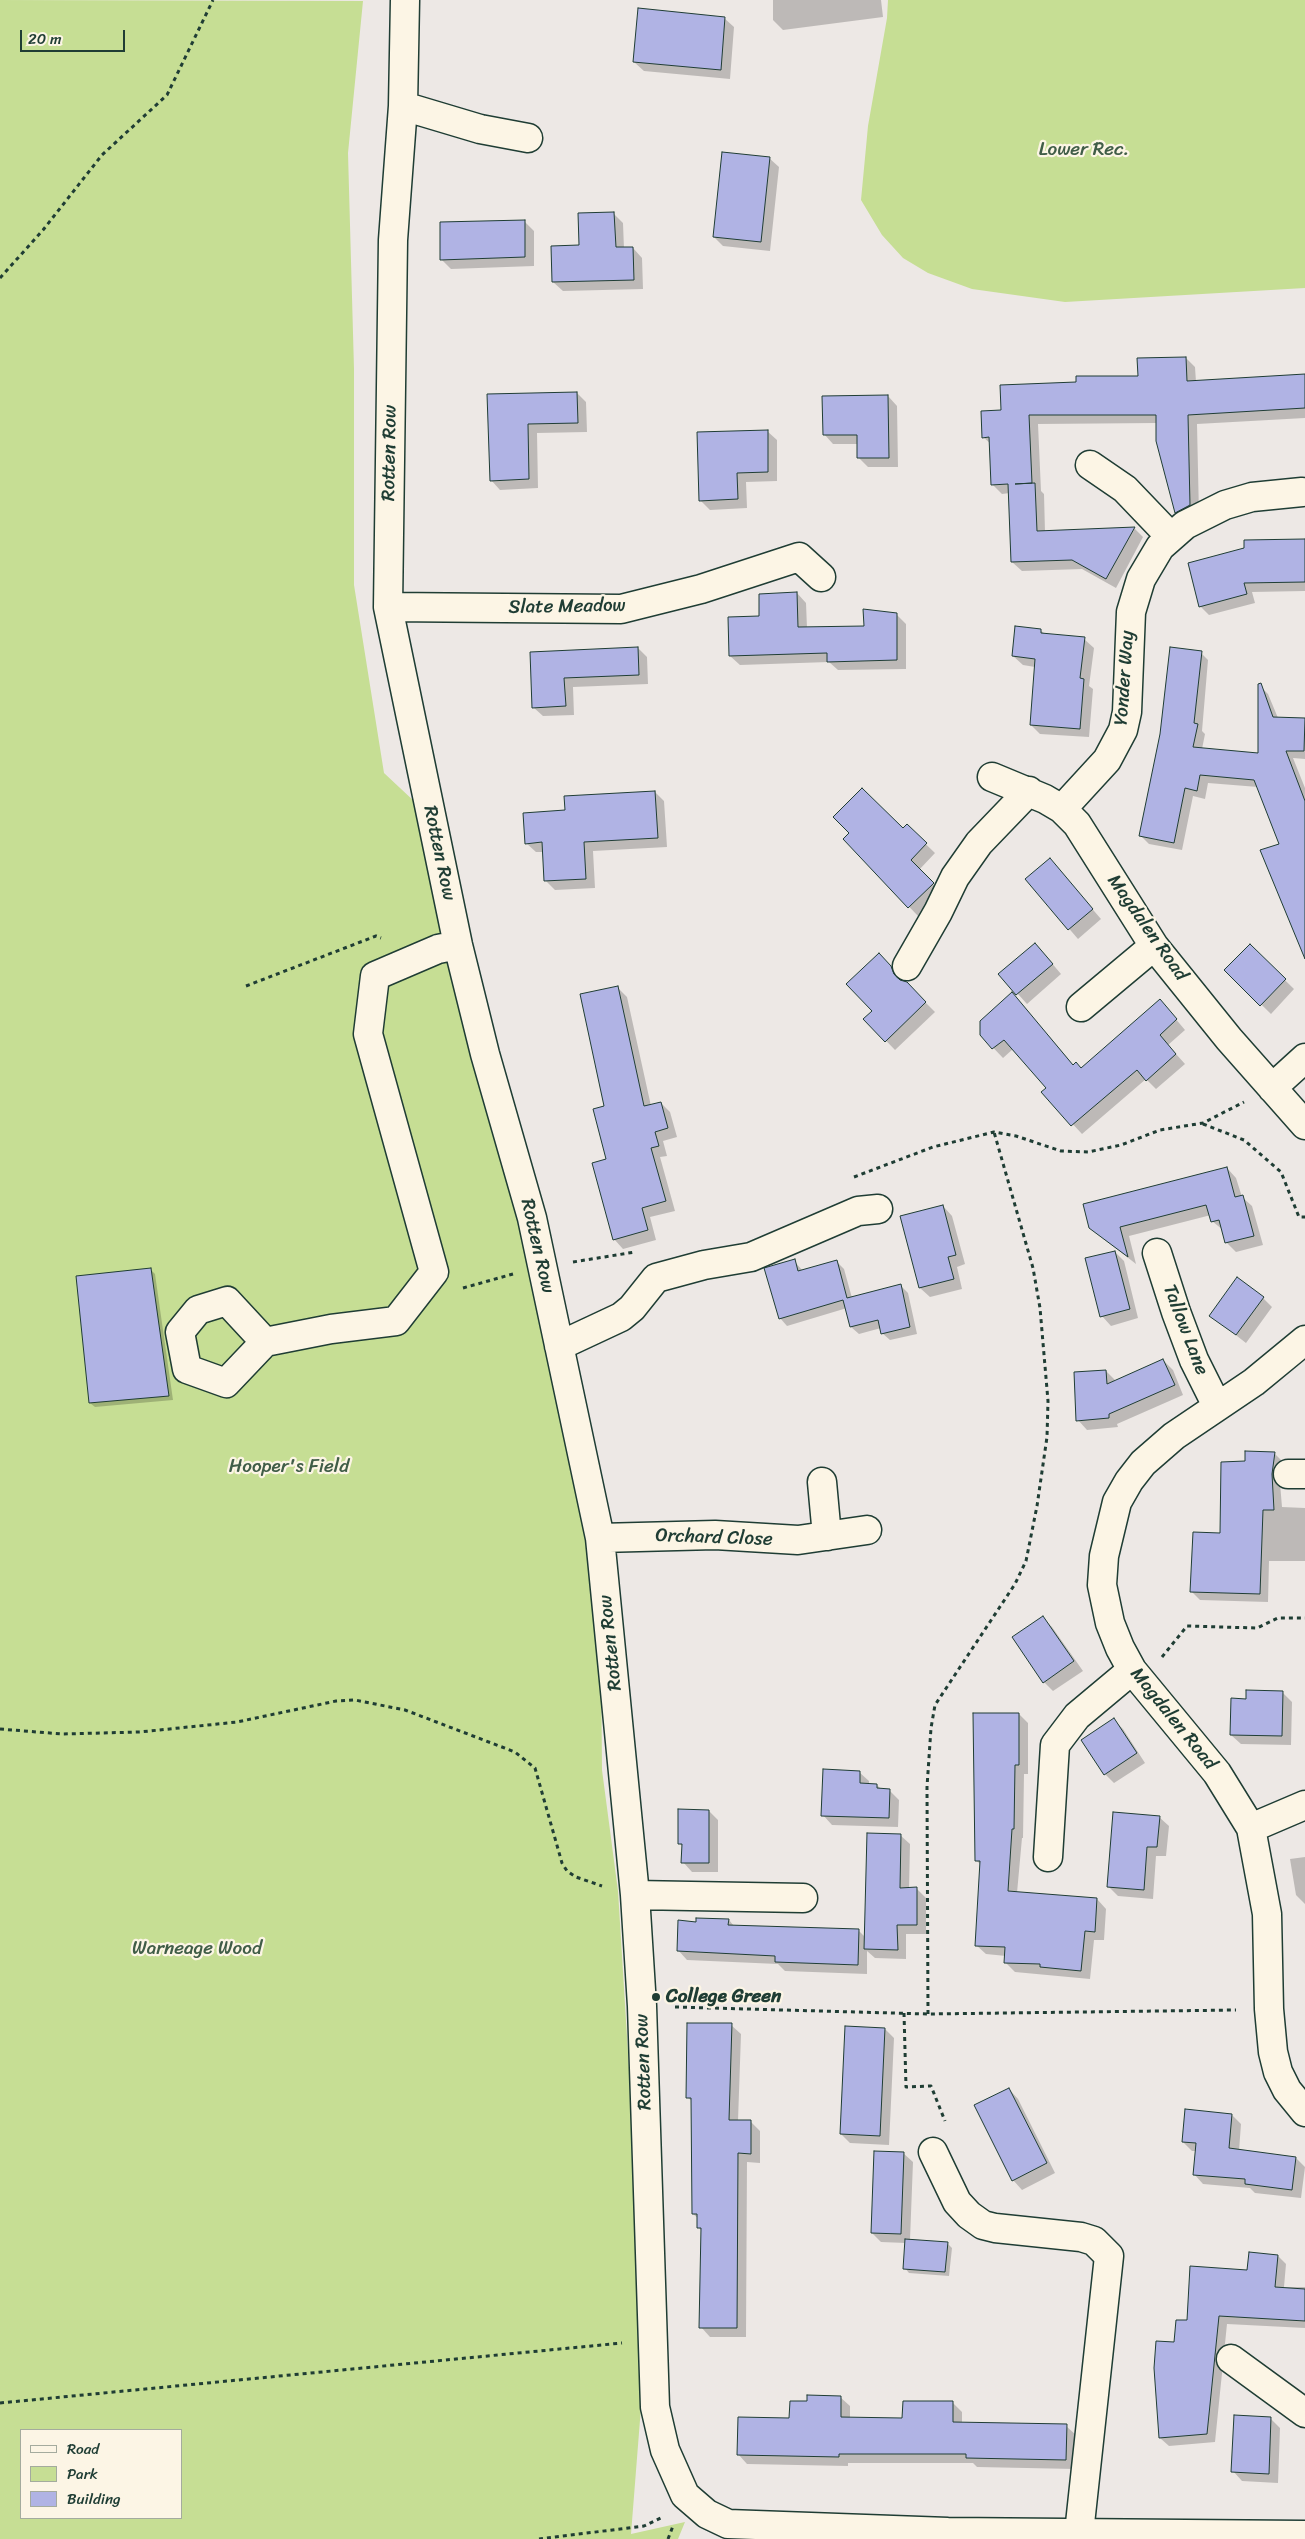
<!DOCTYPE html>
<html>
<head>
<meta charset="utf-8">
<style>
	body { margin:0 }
	#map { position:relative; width:1305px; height:2539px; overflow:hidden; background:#ede8e5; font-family:Sriracha,sans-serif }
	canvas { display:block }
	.legend { position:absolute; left:20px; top:2429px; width:162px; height:90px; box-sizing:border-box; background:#fcf5e5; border:1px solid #a4ab9e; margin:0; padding:6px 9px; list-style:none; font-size:15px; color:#1f3d34 }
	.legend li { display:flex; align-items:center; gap:10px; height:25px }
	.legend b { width:25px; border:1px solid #a4ab9e }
	.scale { position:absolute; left:20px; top:30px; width:105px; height:22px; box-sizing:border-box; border:2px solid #1f3d34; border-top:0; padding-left:6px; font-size:15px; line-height:18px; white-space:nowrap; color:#1f3d34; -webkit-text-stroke:4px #fcf5e5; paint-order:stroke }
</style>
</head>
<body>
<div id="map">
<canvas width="1305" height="2539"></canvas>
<ul class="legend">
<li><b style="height:6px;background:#fcf5e5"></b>Road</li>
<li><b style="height:14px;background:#c6de94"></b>Park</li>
<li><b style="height:14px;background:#b0b3e4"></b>Building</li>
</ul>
<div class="scale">20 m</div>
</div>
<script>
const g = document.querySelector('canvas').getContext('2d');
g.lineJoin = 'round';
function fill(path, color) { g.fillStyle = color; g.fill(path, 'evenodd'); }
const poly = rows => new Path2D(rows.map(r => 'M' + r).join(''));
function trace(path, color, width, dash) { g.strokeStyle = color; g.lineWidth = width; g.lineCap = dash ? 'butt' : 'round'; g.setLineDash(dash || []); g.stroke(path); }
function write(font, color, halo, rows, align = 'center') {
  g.font = font + ' Sriracha,sans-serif'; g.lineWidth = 4.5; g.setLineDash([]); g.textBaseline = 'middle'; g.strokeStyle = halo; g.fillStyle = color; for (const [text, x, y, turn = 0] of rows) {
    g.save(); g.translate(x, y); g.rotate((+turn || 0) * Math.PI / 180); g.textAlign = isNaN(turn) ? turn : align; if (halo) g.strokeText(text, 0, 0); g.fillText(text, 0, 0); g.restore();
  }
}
fill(poly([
	[0,0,363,1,348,153,354,369,354,585,384,773,431,817,600,1538,602,1770,618,1891,646,2344,631,2534,685,2522,678,2539,0,2539],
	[21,2430,181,2430,181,2518,21,2518],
	[888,0,1305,0,1305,288,1065,302,972,289,928,273,903,258,882,235,861,200,868,126,887,18]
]), '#c6de94');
fill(poly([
	[773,0,881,0,883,17,783,30,773,20],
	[724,18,734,27,730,79,644,71,634,62],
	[769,158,779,167,770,251,723,246,714,237],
	[614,214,623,223,624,249,633,248,642,258,643,289,563,291,553,282,581,246],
	[525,222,534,231,534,266,451,269,441,259],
	[1186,358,1195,367,1196,382,1305,375,1305,418,1197,424,1199,515,1185,522,1176,513,1158,441,1157,423,1038,424,1041,491,1044,494,1045,532,1134,528,1143,537,1116,588,1082,569,1022,571,1012,562,1010,493,1002,494,992,484,991,444,983,437,1003,411,1077,383,1139,377],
	[577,393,586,402,587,432,537,433,538,488,500,490,491,480,488,396],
	[888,396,897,406,898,467,868,467,859,458,858,444,833,444,824,434],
	[767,431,777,440,777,481,746,482,747,508,710,510,700,500],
	[1305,540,1305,591,1252,592,1255,603,1209,615,1200,606],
	[797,593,806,603,807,628,865,627,896,614,906,624,906,669,838,670,829,662,740,665,730,656,761,617],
	[1040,630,1045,634,1084,639,1094,648,1089,686,1093,689,1089,737,1040,734,1031,725,1035,667,1023,665,1013,656],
	[638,648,647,657,648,684,573,687,574,715,543,716,533,707,531,653],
	[1200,652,1208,660,1202,731,1205,734,1202,749,1259,755,1259,685,1268,694,1278,718,1305,719,1305,759,1293,758,1305,788,1305,934,1281,844,1258,787,1208,783,1205,799,1193,796,1182,850,1149,844,1140,835],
	[655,792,664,801,667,847,593,851,595,888,555,890,546,881,544,852,536,852,526,843,566,812],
	[907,826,935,853,919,870,942,893,918,916,844,839,903,830],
	[1050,860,1101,919,1078,939,1027,880],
	[1250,946,1294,989,1271,1014,1226,970],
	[1044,954,1061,974,1027,1004,1000,974],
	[879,955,901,976,902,982,906,983,935,1012,895,1050,865,1019,874,1011],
	[617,987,627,997,651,1106,661,1103,670,1112,677,1137,663,1141,667,1156,660,1157,675,1211,650,1217,656,1240,623,1249,614,1239,607,1160,606,1107],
	[1021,1003,1074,1066,1082,1069,1169,1011,1185,1030,1168,1045,1185,1064,1156,1089,1146,1079,1082,1134,1043,1092,1047,1088,1013,1049,1003,1058,981,1035],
	[1227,1168,1236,1178,1242,1197,1252,1206,1263,1245,1236,1252,1226,1242,1223,1230,1212,1221,1211,1215,1129,1236,1136,1264,1090,1228],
	[943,1206,952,1216,965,1264,957,1267,962,1289,930,1297,920,1288,901,1217],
	[1115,1252,1124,1261,1138,1318,1111,1326,1102,1316],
	[794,1261,803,1271,836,1261,844,1269,852,1298,900,1285,908,1293,917,1334,890,1340,882,1333,881,1328,859,1334,851,1327,847,1308,787,1326,780,1318],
	[151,1270,155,1274,173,1400,95,1407,90,1403],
	[1263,1298,1272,1307,1246,1343,1210,1315],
	[1163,1360,1173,1370,1183,1395,1117,1424,1118,1427,1087,1430,1078,1420,1106,1371,1116,1381],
	[1274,1453,1282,1461,1280,1483,1282,1507,1305,1508,1305,1561,1269,1561,1268,1602,1200,1600,1192,1592,1221,1534,1247,1463],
	[1043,1618,1052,1627,1083,1671,1053,1691,1044,1682],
	[1282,1692,1292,1702,1291,1745,1241,1744,1231,1735,1247,1700],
	[1019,1714,1028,1723,1028,1774,1024,1774,1023,1838,1022,1838,1017,1893,1097,1899,1106,1909,1104,1940,1094,1940,1090,1979,1015,1972,1005,1962,1006,1956,986,1954,976,1945,981,1865,976,1860],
	[1114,1720,1123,1729,1145,1763,1114,1783,1105,1774],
	[859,1772,869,1781,869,1785,877,1785,882,1790,889,1790,899,1800,898,1827,832,1825,823,1815],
	[709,1811,718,1820,718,1872,692,1872,683,1862,683,1847,679,1843],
	[1159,1817,1169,1826,1166,1856,1156,1856,1153,1899,1118,1896,1109,1887],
	[900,1835,910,1844,909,1889,917,1889,926,1898,926,1934,906,1934,906,1959,875,1958,867,1951,867,1974,785,1971,778,1964,687,1960,678,1950,697,1923,729,1920,734,1926,858,1930,866,1938],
	[1305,1857,1305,1904,1296,1895,1290,1859],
	[731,2025,741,2034,738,2121,750,2121,760,2131,760,2163,747,2162,746,2337,710,2337,701,2327,702,2231,698,2227,699,2219,693,2214,693,2102,687,2097],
	[885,2029,894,2038,889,2145,850,2143,841,2134],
	[1009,2089,1018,2099,1055,2173,1022,2190,1013,2180],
	[1232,2115,1241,2124,1239,2151,1296,2158,1305,2167,1301,2198,1255,2193,1250,2188,1203,2184,1194,2174,1196,2151,1192,2151,1183,2142],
	[903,2153,913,2162,910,2240,947,2243,952,2248,949,2276,909,2273,905,2268,906,2243,881,2242,872,2233],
	[1278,2256,1286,2264,1284,2287,1305,2287,1305,2328,1227,2324,1215,2442,1169,2446,1160,2438,1176,2344,1188,2322,1248,2271],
	[840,2397,850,2406,850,2418,904,2419,952,2402,962,2412,962,2423,1066,2426,1076,2435,1075,2469,977,2467,973,2463,848,2463,848,2466,747,2464,738,2454,790,2419,808,2403],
	[1270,2418,1280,2428,1278,2483,1242,2481,1233,2471]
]), '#0003');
const building = poly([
	[638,8,725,17,721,70,633,62,638,8],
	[722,152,770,157,761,242,713,237,722,152],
	[614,212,616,247,633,247,634,280,552,282,551,246,579,245,578,213,614,212],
	[525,220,525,257,440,260,440,222,525,220],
	[1186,357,1187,381,1305,374,1305,408,1188,415,1190,505,1175,513,1156,441,1156,415,1029,415,1032,483,1015,484,1035,483,1037,531,1135,527,1106,579,1072,560,1011,562,1008,484,991,485,989,437,982,438,981,411,1001,410,1000,385,1076,382,1076,376,1138,376,1137,358,1186,357],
	[577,392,578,423,528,424,529,479,490,481,487,394,577,392],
	[888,395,889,458,857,458,857,435,823,435,822,396,888,395],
	[768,430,768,472,737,473,738,499,699,501,697,432,768,430],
	[1305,539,1305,582,1244,583,1247,594,1199,607,1188,563,1244,548,1244,540,1305,539],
	[797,592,798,627,864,626,863,609,897,613,897,660,827,662,827,653,729,656,728,617,759,616,759,594,797,592],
	[1015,626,1041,629,1041,633,1085,637,1080,678,1084,679,1080,729,1030,725,1035,659,1012,656,1015,626],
	[638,647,639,675,564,678,566,706,532,708,530,652,638,647],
	[1170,647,1202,651,1194,723,1198,724,1193,747,1258,753,1258,684,1261,683,1273,717,1305,718,1304,751,1286,751,1305,801,1305,959,1260,850,1279,844,1254,780,1200,775,1197,791,1185,788,1174,843,1139,836,1160,734,1170,647],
	[862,788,903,828,907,824,927,843,911,860,934,883,908,908,843,839,849,833,833,817,862,788],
	[655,791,658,838,584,842,586,879,544,881,542,842,525,844,523,813,565,810,564,796,655,791],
	[1050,858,1093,909,1068,930,1025,879,1050,858],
	[1035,943,1053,964,1016,995,998,974,1035,943],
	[1250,944,1286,979,1260,1006,1224,970,1250,944],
	[879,953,891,966,894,974,900,980,907,982,926,1002,885,1042,863,1019,872,1011,846,984,879,953],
	[618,986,644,1106,661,1102,668,1128,655,1132,659,1146,651,1148,666,1201,642,1208,648,1230,613,1240,592,1163,606,1159,593,1109,604,1106,580,994,618,986],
	[1012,992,1073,1065,1076,1062,1081,1068,1160,999,1177,1019,1160,1035,1176,1054,1146,1081,1137,1070,1071,1126,1041,1092,1046,1088,1004,1040,992,1049,980,1035,980,1021,1012,992],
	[1227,1167,1235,1197,1243,1195,1254,1236,1225,1243,1219,1220,1211,1222,1206,1205,1120,1227,1128,1257,1089,1228,1083,1204,1227,1167],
	[943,1205,956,1255,948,1257,954,1279,919,1288,900,1216,943,1205],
	[1115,1251,1130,1309,1100,1317,1085,1258,1115,1251],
	[795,1259,798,1271,837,1260,847,1298,901,1284,910,1327,881,1334,878,1320,850,1327,843,1300,779,1319,764,1268,795,1259],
	[151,1268,169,1396,89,1403,76,1276,151,1268],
	[1237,1277,1264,1297,1236,1335,1209,1316,1237,1277],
	[1163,1359,1175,1385,1109,1414,1109,1418,1076,1421,1074,1372,1106,1370,1107,1384,1163,1359],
	[1245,1451,1275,1452,1272,1474,1274,1510,1263,1510,1260,1594,1190,1592,1193,1532,1220,1533,1221,1462,1245,1461,1245,1451],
	[1043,1616,1074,1661,1043,1683,1012,1637,1043,1616],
	[1246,1690,1283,1691,1282,1736,1230,1735,1231,1698,1246,1699,1246,1690],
	[973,1713,1019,1713,1019,1765,1015,1765,1014,1829,1012,1829,1008,1891,1097,1898,1095,1932,1085,1931,1081,1971,1040,1967,1040,1964,1004,1963,1005,1947,975,1946,980,1861,975,1861,973,1713],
	[1114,1718,1137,1753,1104,1775,1081,1740,1114,1718],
	[823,1769,860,1771,860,1783,877,1784,877,1788,890,1789,889,1818,821,1816,823,1769],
	[678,1809,709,1810,709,1863,681,1863,682,1844,678,1844,678,1809],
	[1113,1812,1160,1816,1157,1847,1147,1847,1144,1890,1107,1887,1113,1812],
	[867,1833,901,1834,900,1888,917,1887,917,1925,897,1925,898,1950,864,1949,867,1833],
	[696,1918,729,1919,728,1925,859,1929,858,1965,775,1962,775,1956,677,1951,678,1920,696,1922,696,1918],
	[687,2023,732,2023,729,2120,751,2120,751,2154,738,2153,737,2328,699,2328,701,2228,697,2228,697,2214,692,2214,691,2098,686,2098,687,2023],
	[845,2026,885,2028,880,2136,840,2134,845,2026],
	[1009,2088,1047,2163,1012,2181,974,2105,1009,2088],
	[1185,2109,1232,2114,1229,2148,1296,2157,1292,2190,1245,2184,1245,2179,1193,2175,1196,2143,1182,2142,1185,2109],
	[874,2151,904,2152,901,2234,871,2233,874,2151],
	[905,2239,948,2242,945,2272,903,2269,905,2239],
	[1249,2252,1278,2255,1275,2287,1305,2289,1305,2321,1219,2316,1207,2434,1159,2438,1154,2368,1156,2341,1174,2342,1176,2320,1187,2320,1190,2266,1247,2270,1249,2252],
	[807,2395,841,2396,841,2417,902,2418,903,2401,953,2401,953,2422,1067,2424,1066,2460,966,2458,966,2454,839,2454,839,2457,737,2455,738,2417,789,2418,790,2401,807,2401,807,2395],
	[1234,2415,1271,2417,1269,2474,1231,2472,1234,2415]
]);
fill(building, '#b0b3e4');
trace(building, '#1f3d34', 1);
const minor = poly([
	[405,0,403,106,393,240,388,607,458,945,485,1054,532,1218,600,1538,635,1895,642,2006,655,2407,665,2450,685,2495,707,2514,728,2524,948,2532,1305,2535],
	[403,106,480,129,528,138],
	[1090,465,1125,489,1170,536],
	[388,607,621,609,701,589,799,557,821,577],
	[992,777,1045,799,1062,809,1077,824,1154,946,1229,1039,1305,1125],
	[1062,809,1107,760,1123,730,1127,712,1131,612,1141,579,1160,547,1185,525,1225,505,1252,497,1302,492],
	[907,966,938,912,955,877,979,843,1029,791],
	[1081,1007,1154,946],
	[1272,1088,1305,1058],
	[1157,1253,1176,1312,1194,1360,1217,1406],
	[1305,1340,1254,1382,1174,1436,1143,1463,1129,1481,1117,1502,1104,1556,1102,1585,1110,1623,1120,1648,1132,1670,1217,1773,1251,1828,1267,1914,1269,2009,1273,2052,1278,2072,1287,2090,1305,2112],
	[265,1342,227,1301,198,1310,180,1332,187,1369,226,1383,265,1342,331,1329,396,1321,434,1272,368,1034,375,976,438,949,458,945],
	[559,1346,621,1317,632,1308,656,1278,704,1265,751,1257,858,1211,878,1209],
	[1288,1474,1305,1474],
	[822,1482,827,1536],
	[600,1538,715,1535,798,1540,867,1530],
	[1251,1828,1305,1805],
	[1048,1857,1055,1745,1077,1716,1132,1670],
	[635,1895,803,1898],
	[933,2152,957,2202,969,2215,983,2225,995,2228,1081,2237,1094,2241,1109,2256,1079,2533],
	[1231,2359,1305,2413]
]);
trace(minor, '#1f3d34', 31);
trace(poly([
	[0,278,43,230,102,155,167,95,213,0],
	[246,986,376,936,381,938],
	[1203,1124,1244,1140,1281,1172,1299,1217,1305,1217],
	[854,1177,933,1147,994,1132,1016,1136,1061,1151,1088,1152,1121,1145,1160,1130,1203,1123,1244,1102],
	[573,1262,635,1252],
	[463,1288,513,1274],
	[1162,1657,1187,1626,1257,1628,1278,1618,1305,1618],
	[0,1729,62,1734,140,1732,237,1722,336,1701,355,1700,405,1710,515,1752,535,1768,562,1863,567,1871,576,1877,602,1886],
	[675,2007,928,2014,1236,2010],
	[904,2013,906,2087,931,2086,945,2121],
	[928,2014,927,1787,931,1728,935,1705,1015,1584,1026,1561,1037,1506,1047,1437,1048,1401,1040,1308,1033,1268,994,1132],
	[0,2403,622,2343],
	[539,2539,644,2526,663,2517],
	[668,2539,673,2526]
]), '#1f3d34', 3, [4, 4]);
trace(minor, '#fcf5e5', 28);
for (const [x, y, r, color] of [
	[656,1997,5,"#1f3d34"]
]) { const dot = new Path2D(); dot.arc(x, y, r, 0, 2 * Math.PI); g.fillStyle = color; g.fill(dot); trace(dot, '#fcf5e5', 2); }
write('19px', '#405d47', '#fcf5e5', [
	["Lower Rec.",1084,150],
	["Hooper's Field",289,1467],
	["Warneage Wood",197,1949]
]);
write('19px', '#1f3d34', '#fcf5e5', [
	["Rotten Row",390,453,-89],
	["Slate Meadow",567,607,-1],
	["Yonder Way",1125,678,-86],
	["Rotten Row",439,853,78],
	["Magdalen Road",1147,928,55],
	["Rotten Row",537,1246,77],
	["Tallow Lane",1185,1330,69],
	["Orchard Close",714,1538,2],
	["Rotten Row",611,1643,-96],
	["Magdalen Road",1173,1719,51],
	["Rotten Row",644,2062,-92]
]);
write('bold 19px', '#1f3d34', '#fcf5e5', [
	["College Green",666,1997]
], 'left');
</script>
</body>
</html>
